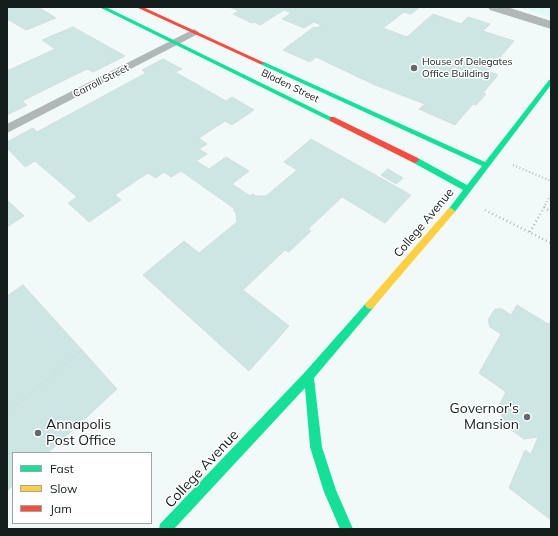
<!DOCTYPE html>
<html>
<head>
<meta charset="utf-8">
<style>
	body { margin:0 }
	#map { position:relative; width:558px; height:536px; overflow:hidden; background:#f2faf9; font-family:Mulish,sans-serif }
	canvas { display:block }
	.frame { position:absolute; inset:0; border:8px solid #141e1d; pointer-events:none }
	.legend { position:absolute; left:12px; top:452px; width:140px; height:72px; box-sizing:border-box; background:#fff; border:1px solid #a1a5a5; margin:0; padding:5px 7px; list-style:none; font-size:12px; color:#141e1d }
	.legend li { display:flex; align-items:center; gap:8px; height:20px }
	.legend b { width:20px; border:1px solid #a1a5a5 }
</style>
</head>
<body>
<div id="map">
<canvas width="558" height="536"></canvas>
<div class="frame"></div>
<ul class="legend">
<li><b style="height:5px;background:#16e098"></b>Fast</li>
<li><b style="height:5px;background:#ffcf43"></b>Slow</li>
<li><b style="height:5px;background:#f24e42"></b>Jam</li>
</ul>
</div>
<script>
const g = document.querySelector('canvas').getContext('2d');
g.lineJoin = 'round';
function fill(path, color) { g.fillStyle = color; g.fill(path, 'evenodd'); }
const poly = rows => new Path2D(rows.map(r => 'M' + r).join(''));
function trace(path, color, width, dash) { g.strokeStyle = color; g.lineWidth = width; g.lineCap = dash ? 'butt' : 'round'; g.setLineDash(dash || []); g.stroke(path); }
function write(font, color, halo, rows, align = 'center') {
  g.font = font + ' Mulish,sans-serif'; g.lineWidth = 3; g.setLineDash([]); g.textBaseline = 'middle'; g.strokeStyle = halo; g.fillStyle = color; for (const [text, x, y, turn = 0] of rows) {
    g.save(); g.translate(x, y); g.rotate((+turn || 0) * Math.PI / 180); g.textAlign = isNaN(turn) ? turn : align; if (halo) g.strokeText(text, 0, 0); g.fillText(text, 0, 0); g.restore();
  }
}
fill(poly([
	[518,7,551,7,551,17]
]), '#e0f8f6');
const building = poly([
	[7,7,38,7,56,18,26,30,9,20,7,21,7,7],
	[229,7,420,7,411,14,404,12,383,28,407,37,433,14,461,24,468,17,490,24,483,31,514,41,488,71,498,75,483,93,486,94,476,105,473,104,455,125,419,109,425,104,375,85,316,57,310,62,283,50,314,27,317,28,321,25,314,22,304,28,282,19,291,13,284,10,260,25,254,22,252,23,233,14,239,11,229,7],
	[73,27,125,56,93,72,87,69,22,101,27,105,7,115,7,71,55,49,42,40,73,27],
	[163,59,182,69,175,72,226,101,232,97,254,110,232,125,225,121,199,138,207,144,199,149,207,154,196,161,209,169,226,157,249,171,232,184,250,196,252,194,256,196,266,196,297,170,284,162,311,139,411,195,385,223,342,197,308,229,311,231,289,252,285,250,243,290,289,326,249,371,143,275,184,241,199,253,237,222,236,213,233,210,235,209,181,171,171,177,164,172,156,178,148,173,115,195,121,200,89,222,68,203,77,197,35,161,25,167,7,148,7,142,33,128,37,132,146,73,142,70,163,59],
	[388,169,403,178,396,184,381,175,388,169],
	[7,200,24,216,7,227,7,200],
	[23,285,82,350,7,413,7,296,23,285],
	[517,305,548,324,551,322,551,520,509,488,525,450,531,454,538,437,524,439,506,426,498,407,506,392,479,373,501,334,490,327,488,320,495,309,502,309,511,315,517,305],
	[82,350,117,389,48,453,13,453,13,485,7,491,7,413,82,350]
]);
fill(building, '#cce6e4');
trace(building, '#d4dddc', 1);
trace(poly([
	[513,165,551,181],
	[545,205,551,195]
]), '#b4b9b8', 2, [1, 2.5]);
trace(poly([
	[544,207,551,212],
	[485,210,551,243],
	[530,232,546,204]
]), '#b4b9b8', 2.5, [1, 3]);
fill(poly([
	[194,29,199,32,198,34,7,133,7,124,194,29]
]), '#b1b6b6');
fill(poly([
	[488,7,507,7,551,21,551,29,490,10,488,7]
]), '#b1b6b6');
fill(poly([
	[99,7,106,7,335,119,334,121,330,121,99,7],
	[260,62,264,62,485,162,549,80,551,79,551,85,454,213,451,214,447,211,463,190,412,162,412,158,418,158,467,185,482,166,260,64,260,62],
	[370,301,373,302,375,305,373,308,314,378,322,447,336,490,353,529,340,529,324,492,310,447,305,388,174,529,159,529,160,524,305,372,367,302,370,301]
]), '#16e098');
fill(poly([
	[451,208,455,211,454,213,373,308,370,309,367,308,365,305,367,302,448,209,451,208]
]), '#ffcf43');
fill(poly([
	[136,7,143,7,265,63,260,64,136,7],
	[330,117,334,117,418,158,419,160,415,163,412,162,330,121,330,117]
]), '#f24e42');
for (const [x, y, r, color] of [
	[414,68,4,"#626b6a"],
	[527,417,4,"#626b6a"],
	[38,433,4,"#626b6a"]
]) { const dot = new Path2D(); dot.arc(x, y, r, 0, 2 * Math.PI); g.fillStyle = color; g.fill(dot); trace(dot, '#fff', 1.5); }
write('10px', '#141e1d', '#fff', [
	["House of Delegates",422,62],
	["Office Building",422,74]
], 'left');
write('10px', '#141e1d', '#fff', [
	["Carroll Street",101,81,-27],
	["Bladen Street",290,86,26]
]);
write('12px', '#141e1d', '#fff', [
	["College Avenue",424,223,-50]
]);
write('14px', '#141e1d', '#fff', [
	["Governor's",519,409],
	["Mansion",519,425],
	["Annapolis",46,425,"left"],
	["Post Office",46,441,"left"]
], 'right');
write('14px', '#141e1d', '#fff', [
	["College Avenue",202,469,-47]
]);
</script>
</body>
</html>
